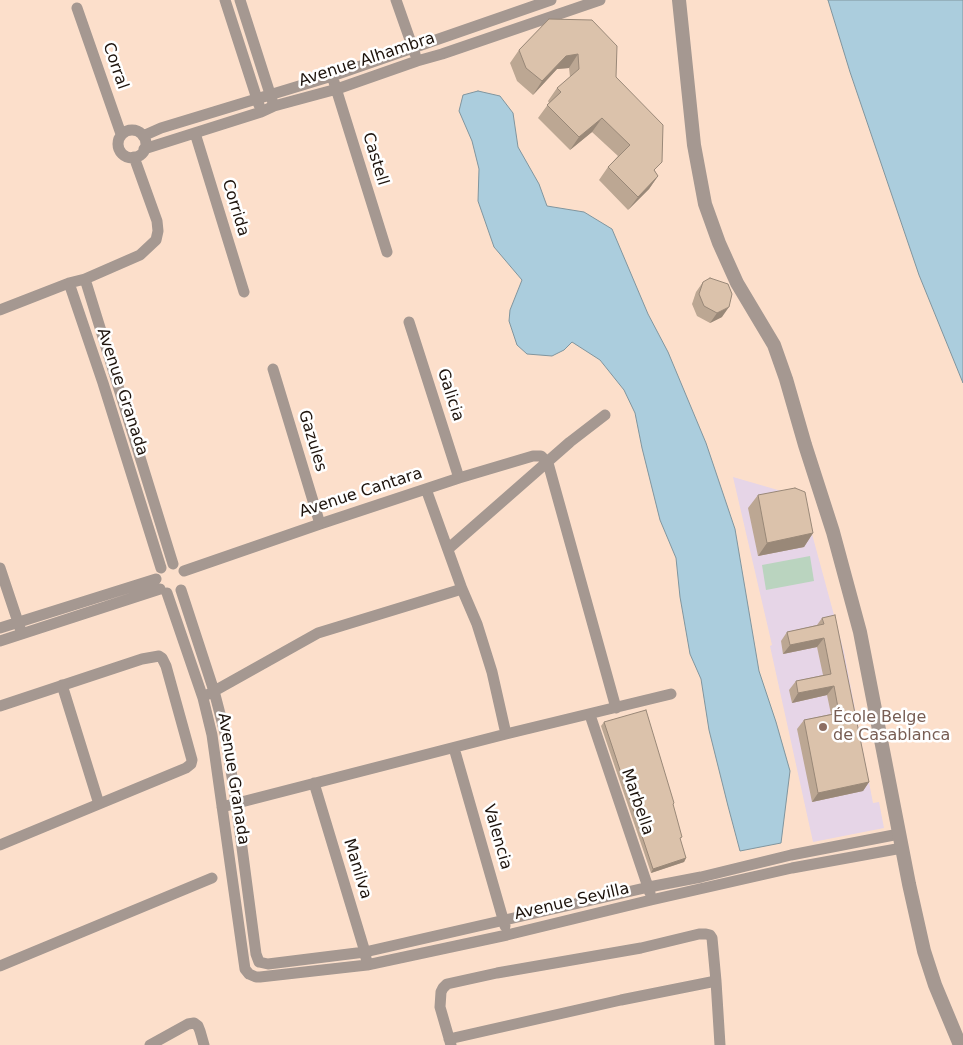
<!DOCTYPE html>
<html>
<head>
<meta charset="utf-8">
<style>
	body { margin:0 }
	canvas { display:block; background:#fcdfcb }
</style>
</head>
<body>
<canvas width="963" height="1045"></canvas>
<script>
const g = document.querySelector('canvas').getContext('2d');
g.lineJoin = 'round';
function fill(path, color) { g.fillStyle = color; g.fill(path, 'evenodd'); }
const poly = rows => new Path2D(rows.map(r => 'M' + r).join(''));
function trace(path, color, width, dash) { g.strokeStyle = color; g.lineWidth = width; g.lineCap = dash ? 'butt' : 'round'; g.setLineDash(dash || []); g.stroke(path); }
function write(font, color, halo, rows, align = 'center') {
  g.font = font + ' "DejaVu Sans",sans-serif'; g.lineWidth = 5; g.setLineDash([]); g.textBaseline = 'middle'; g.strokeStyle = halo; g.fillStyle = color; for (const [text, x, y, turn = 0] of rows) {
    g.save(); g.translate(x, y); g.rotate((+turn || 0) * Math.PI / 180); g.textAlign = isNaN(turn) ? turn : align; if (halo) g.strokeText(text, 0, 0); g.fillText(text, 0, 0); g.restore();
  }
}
fill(poly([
	[733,477,802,497,844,652,873,803,879,802,884,828,813,842,770,646,772,645]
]), '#e6d5e7');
fill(poly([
	[810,556,814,581,766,590,762,565]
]), '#bad4bf');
const water = poly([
	[828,0,963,0,963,383,919,275,850,72,828,0],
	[478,91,500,96,513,113,518,147,539,184,547,206,584,212,612,229,648,314,668,352,706,443,735,529,759,671,776,722,790,771,781,843,740,851,728,806,709,730,701,679,690,654,680,597,676,558,660,520,642,448,635,413,624,390,600,360,572,342,564,350,552,356,527,354,517,345,509,321,510,310,522,280,494,247,478,201,479,169,472,141,459,111,463,95,478,91]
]);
fill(water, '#abcddd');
trace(water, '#80959e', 1);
trace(poly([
	[225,0,259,105],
	[240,0,272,100],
	[396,0,415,54],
	[77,8,121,134],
	[334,82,387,252],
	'118 144a14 14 0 1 1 28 0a14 14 0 1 1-28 0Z',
	[195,133,244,292],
	[143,136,161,128,332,76,551,0],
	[144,149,261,112,274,106,337,89,417,61,442,54,600,0],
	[85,279,173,564],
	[69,283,103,383,161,568],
	[0,310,69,283,85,279,140,255,156,240,158,231,157,221,134,157],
	[409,322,459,478],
	[273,369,320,524],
	[548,463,616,708],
	[426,489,462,589,477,624,492,672,506,734],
	[448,549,570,442,605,415],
	[0,568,20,628],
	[184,571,320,524,459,478,533,456,541,456,548,463],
	[181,590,214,691,225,733,236,802,256,954,259,962],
	[167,593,203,698,212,735,244,962,245,969,249,974],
	[0,628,156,579],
	[0,641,160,589],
	[62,685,99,804],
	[209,694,318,633,462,589],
	[0,706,142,659,159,656,162,658,166,666,192,760,191,764,186,768,0,845],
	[590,715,650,893],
	[454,748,505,926],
	[314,783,365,952,366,958],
	[222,807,506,734,671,694],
	[259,962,268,964,365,952,649,887,701,877,791,855,899,834],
	[0,966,212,878],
	[249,974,256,977,260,977,367,965,507,935,651,900,792,868,902,848],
	[449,1039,621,1000,716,981],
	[150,1045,188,1024,194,1023,198,1026,200,1031,204,1045],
	[451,1045,440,1007,441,992,443,988,447,984,497,973,641,948,699,934,706,934,710,935,712,938,716,981,720,1045]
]), '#a59891', 11);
trace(poly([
	[679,0,694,145,705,204,719,243,737,283,774,345,786,379,805,445,833,532,860,632,909,884,924,951,935,985,960,1045]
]), '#a59891', 14);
fill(poly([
	[549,19,616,77,655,171,658,176,649,189,628,210,599,180,608,167,618,156,592,132,570,150,538,118,549,103,548,101,557,88,570,77,569,68,557,69,533,95,517,81,510,63,519,50],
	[703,282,722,317,710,323,697,316,692,304,696,292],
	[758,495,813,533,804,547,758,556,748,508],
	[822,618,869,782,863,791,812,802,797,729,804,720,831,714,827,695,792,703,789,690,796,681,823,675,817,647,783,654,781,641,787,632,817,625],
	[604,722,673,805,680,840,686,858,684,862,651,873,601,726]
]), '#bca793');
fill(poly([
	[578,54,569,68,557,69,533,95,542,81,566,56],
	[602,118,592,132,570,150,579,137],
	[658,176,649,189,628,210,638,197],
	[729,307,722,317,710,323,717,313],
	[813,533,804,547,758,556,767,543],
	[824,638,817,647,783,654,790,645],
	[834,686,827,695,792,703,798,693],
	[869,782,863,791,812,802,818,793],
	[686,858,684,862,651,873,653,869]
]), '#998878');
const building = poly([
	[549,19,592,20,617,46,616,77,663,125,662,162,654,170,658,176,638,197,608,167,630,145,602,118,579,137,547,105,561,92,557,88,579,69,578,54,566,56,542,81,526,68,519,50,549,19],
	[710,278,728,284,732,294,729,307,717,313,704,306,699,294,703,282,710,278],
	[795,488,805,492,813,533,767,543,758,495,795,488],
	[835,615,869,782,818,793,804,720,839,713,834,686,798,693,796,681,831,674,824,638,790,645,787,632,824,624,822,618,835,615],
	[646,710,674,803,673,804,682,837,680,838,686,858,653,869,604,722,646,710]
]);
fill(building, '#dbc2ab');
trace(building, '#998878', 1);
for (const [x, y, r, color] of [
	[823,727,5,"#8d6e63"]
]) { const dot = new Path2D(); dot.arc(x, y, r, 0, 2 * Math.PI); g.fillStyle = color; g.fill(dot); trace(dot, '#fff', 2); }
write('16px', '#1d130c', '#fff', [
	["Avenue Alhambra",367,60,-18],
	["Corral",115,66,71],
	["Castell",375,159,73],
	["Corrida",235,208,73],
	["Avenue Granada",122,392,72],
	["Galicia",450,395,72],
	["Gazules",312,441,73],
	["Avenue Cantara",361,493,-18],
	["Avenue Granada",233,779,81],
	["Marbella",637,802,71],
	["Valencia",497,837,74],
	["Manilva",357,869,73],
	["Avenue Sevilla",572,902,-13]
]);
write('16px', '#785e54', '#fff', [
	["École Belge",833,718],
	["de Casablanca",833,736]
], 'left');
</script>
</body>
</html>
